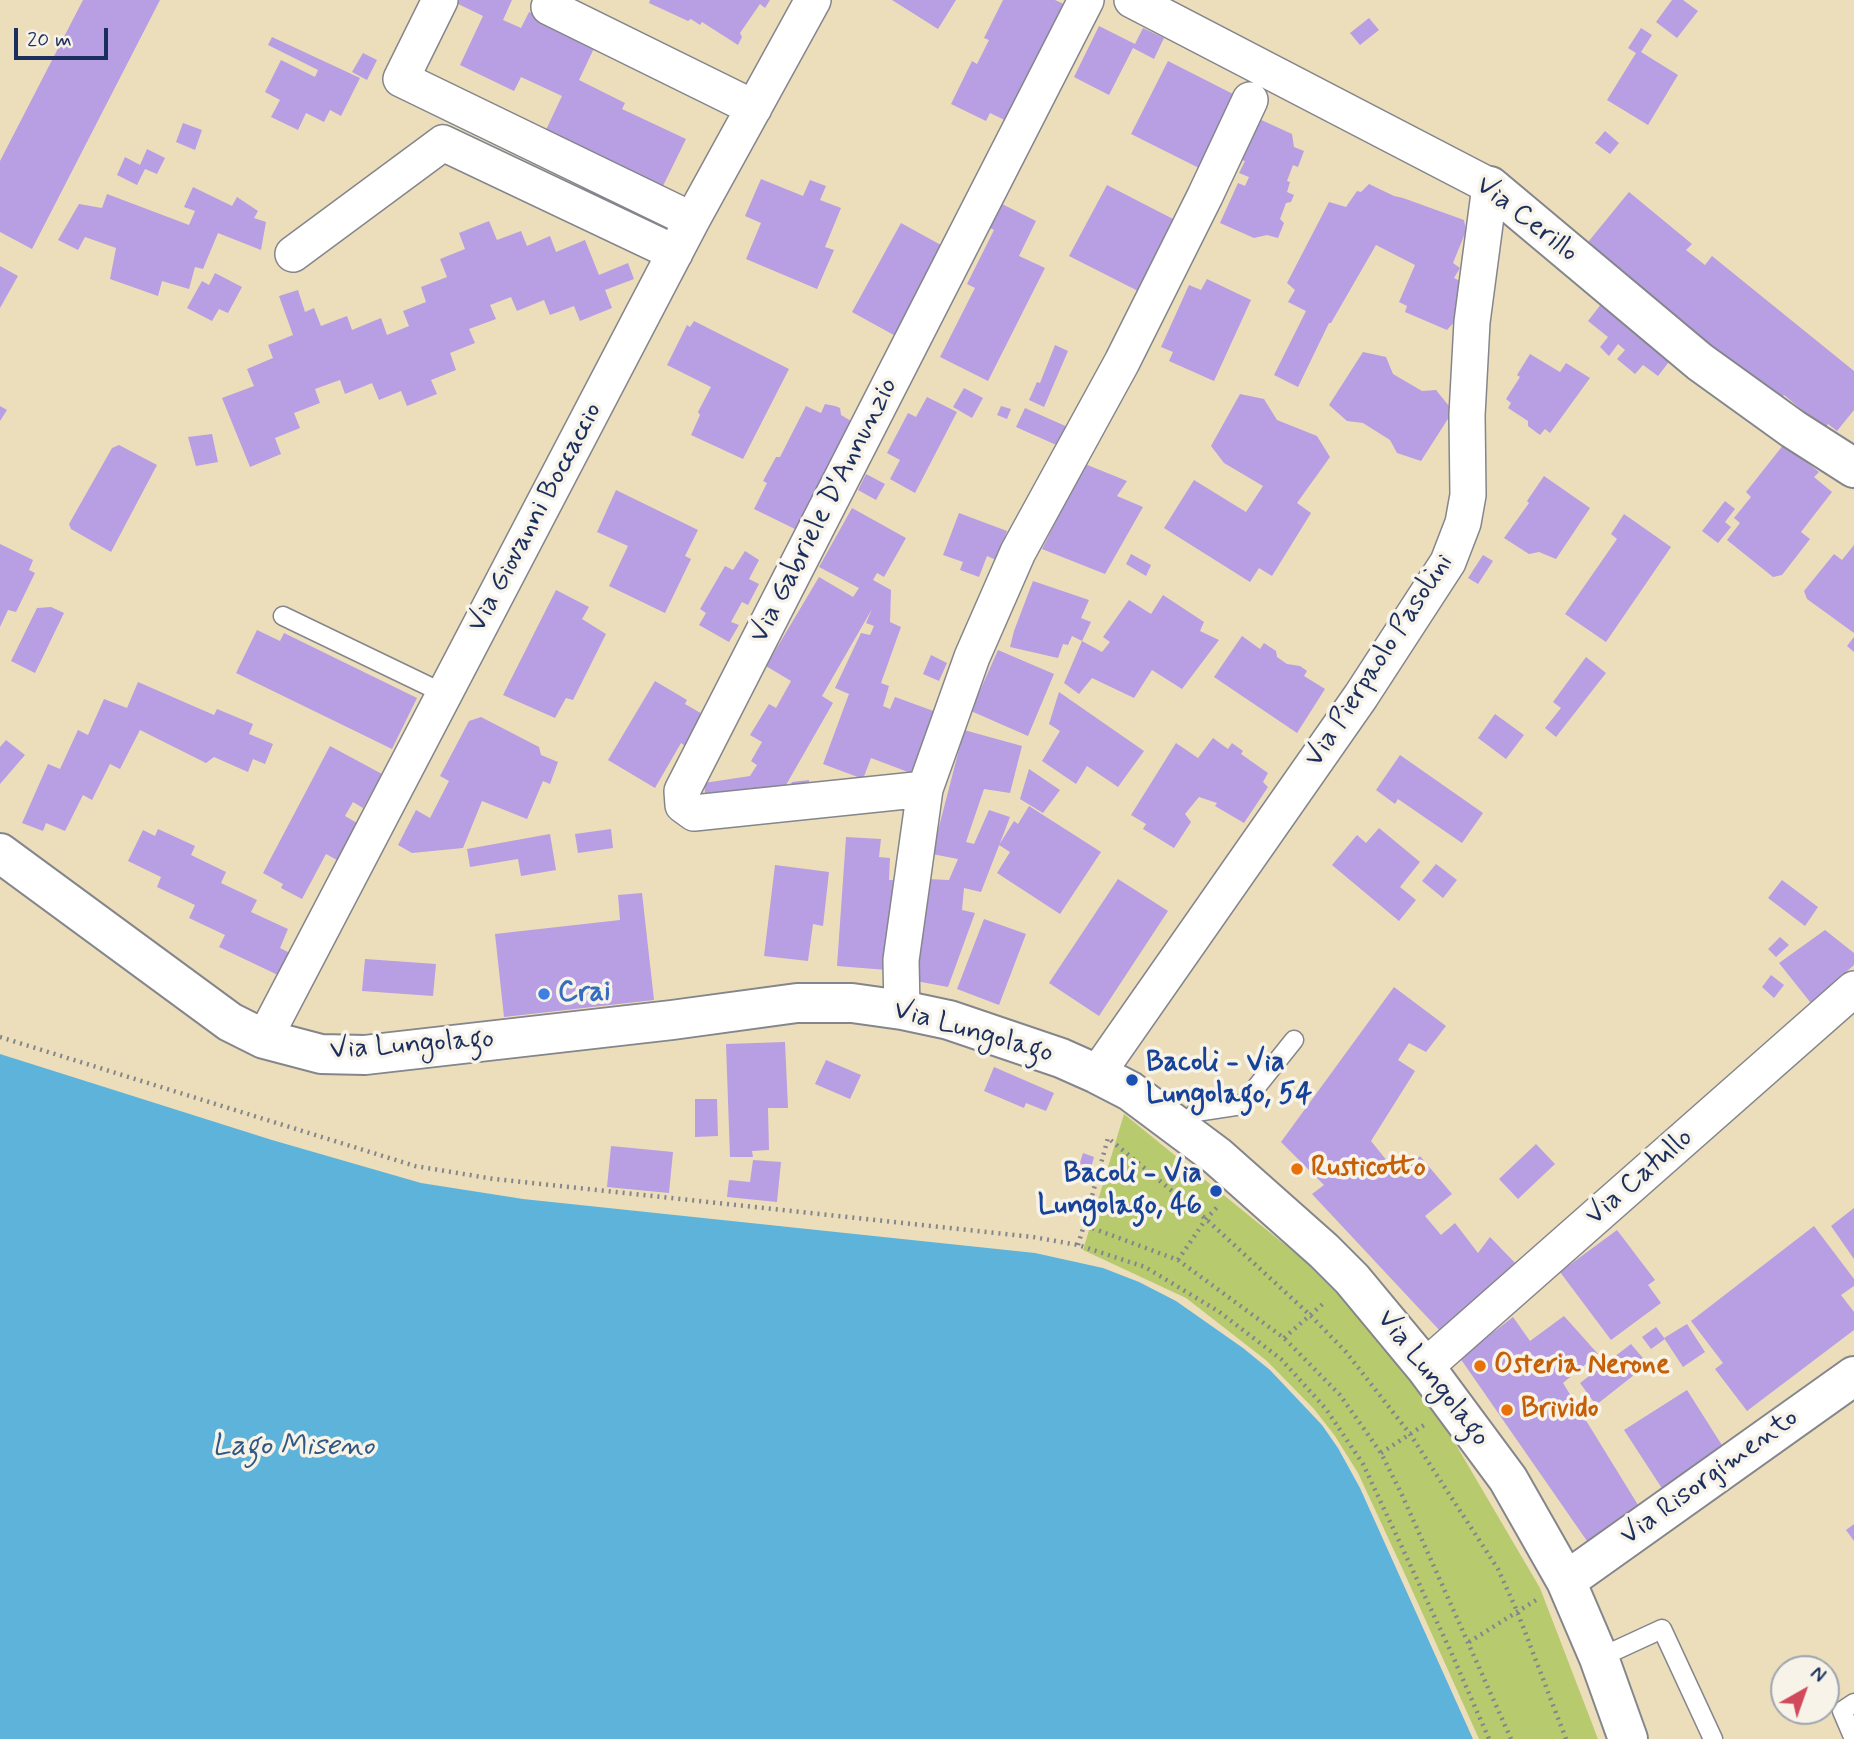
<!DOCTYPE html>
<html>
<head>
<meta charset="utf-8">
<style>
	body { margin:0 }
	#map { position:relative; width:1854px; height:1739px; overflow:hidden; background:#ecdebb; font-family:Mynerve,sans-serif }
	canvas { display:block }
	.north { position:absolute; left:1770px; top:1655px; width:70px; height:70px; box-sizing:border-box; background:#f7f3e8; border:2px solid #9fa5b1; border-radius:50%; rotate:40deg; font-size:19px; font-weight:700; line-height:28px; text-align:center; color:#1b2f5e }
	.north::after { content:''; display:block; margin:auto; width:24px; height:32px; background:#d1495b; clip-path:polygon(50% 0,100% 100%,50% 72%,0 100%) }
	.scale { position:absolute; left:14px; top:28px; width:94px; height:32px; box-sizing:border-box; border:4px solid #1b2f5e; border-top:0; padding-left:9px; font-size:21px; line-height:24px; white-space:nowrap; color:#1b2f5e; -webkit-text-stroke:5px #f7f3e8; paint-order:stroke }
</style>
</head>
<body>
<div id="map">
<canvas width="1854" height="1739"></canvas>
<div class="north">N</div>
<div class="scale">20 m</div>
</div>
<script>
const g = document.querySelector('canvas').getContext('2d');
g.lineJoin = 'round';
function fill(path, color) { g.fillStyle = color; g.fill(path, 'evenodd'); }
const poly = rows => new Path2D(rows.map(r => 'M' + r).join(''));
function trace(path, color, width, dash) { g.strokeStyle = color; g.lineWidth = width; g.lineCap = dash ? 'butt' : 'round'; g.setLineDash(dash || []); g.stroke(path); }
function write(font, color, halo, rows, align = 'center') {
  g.font = font + ' Mynerve,sans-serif'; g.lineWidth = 7; g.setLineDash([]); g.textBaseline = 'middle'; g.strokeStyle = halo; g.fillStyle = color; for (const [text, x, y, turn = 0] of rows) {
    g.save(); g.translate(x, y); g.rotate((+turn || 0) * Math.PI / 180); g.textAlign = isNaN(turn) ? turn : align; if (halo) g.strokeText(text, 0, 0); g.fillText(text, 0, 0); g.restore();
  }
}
fill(poly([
	[1124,1114,1332,1283,1442,1421,1540,1588,1598,1739,1479,1739,1403,1570,1358,1473,1335,1436,1314,1409,1267,1361,1186,1298,1083,1250]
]), '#b7ca6e');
fill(poly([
	[0,1054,272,1140,421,1183,523,1199,1035,1253,1103,1268,1139,1282,1176,1301,1243,1348,1270,1370,1322,1425,1338,1448,1360,1488,1473,1739,0,1739]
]), '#5eb3da');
fill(poly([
	[83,0,160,0,32,249,0,232,0,161],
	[456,0,512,0,503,20,521,28,529,12,596,44,579,80,625,103,622,109,686,139,661,190,545,132,562,96,521,77,514,91,460,65,483,16,454,2],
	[650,0,770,0,765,8,760,4,740,33,742,37,738,45,702,22,700,25,691,19,688,21,649,3],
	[892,0,956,0,938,29],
	[1003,0,1055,0,1068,6,1011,123,990,113,986,121,951,104,972,61,977,64,989,40,984,38],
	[1672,0,1683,0,1698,11,1677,38,1656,22],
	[1369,18,1379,30,1360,45,1350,33],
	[1099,26,1135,44,1143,28,1164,38,1154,59,1133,48,1109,95,1074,77],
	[1641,28,1652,35,1641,52,1678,75,1648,125,1607,100,1636,53,1628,48],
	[272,37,360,78,341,116,330,110,324,122,306,113,298,130,271,117,280,100,265,92,281,60,315,77,318,70,268,45],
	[363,53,377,60,367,80,352,72],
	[1168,61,1235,95,1199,168,1131,134],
	[1257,118,1292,134,1294,147,1304,151,1298,167,1293,165,1287,181,1290,182,1287,192,1294,195,1291,202,1286,203,1280,219,1284,223,1278,238,1267,235,1254,238,1220,223,1238,183,1245,186,1249,177,1239,173,1245,161,1238,159],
	[183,123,202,130,195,150,176,142],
	[1605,131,1619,143,1610,154,1595,143],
	[147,149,165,158,157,174,145,169,137,185,117,175,125,157,140,165],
	[761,179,803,196,810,180,826,186,820,200,841,208,825,247,834,250,817,289,746,259,761,223,745,216],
	[1369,184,1394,196,1403,198,1464,220,1466,231,1453,263,1460,268,1454,278,1470,286,1457,319,1447,330,1405,312,1407,306,1399,302,1415,265,1376,245,1331,323,1329,323,1298,387,1274,375,1306,311,1288,302,1295,290,1287,283,1329,202,1346,207,1357,191,1361,192],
	[1107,185,1175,220,1138,291,1069,256],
	[193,187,232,206,237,197,258,211,254,218,266,222,261,250,218,233,203,269,195,267,189,289,162,281,158,296,110,279,116,248,85,237,78,250,58,240,79,204,102,208,107,194,189,225,195,211,184,207],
	[1629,192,1692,244,1686,250,1705,265,1712,256,1854,371,1854,410,1837,431,1828,424,1825,429,1784,395,1776,404,1584,247],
	[1000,203,1036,221,1019,256,1045,268,988,381,940,357,975,288,967,284,994,230,988,227],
	[489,221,497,240,521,231,527,246,550,236,556,252,585,240,599,275,628,263,634,279,605,290,612,308,580,321,574,306,550,315,544,300,517,311,511,297,490,305,496,319,469,329,475,343,450,353,456,370,431,380,437,394,407,406,401,391,379,400,372,383,345,394,340,380,315,389,320,403,294,413,300,428,275,438,281,454,250,467,222,398,254,386,247,369,273,358,268,345,293,335,279,296,298,290,305,312,314,308,321,326,347,316,352,330,381,318,387,335,409,326,403,311,426,302,421,287,447,277,440,259,465,249,459,233],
	[901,223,950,250,901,339,852,312],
	[0,266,18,276,0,308],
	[215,273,242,287,228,313,219,309,212,321,187,308,202,281,209,285],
	[1207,279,1251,300,1214,381,1169,361,1173,352,1161,347,1189,285,1201,290],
	[1605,299,1675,354,1658,376,1643,365,1635,374,1617,359,1625,350,1618,344,1609,356,1600,347,1608,337,1588,321],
	[694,321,789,369,743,459,691,435,700,415,698,412,711,387,667,365,687,325,690,327],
	[1055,345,1068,351,1044,407,1029,400,1037,382,1040,383],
	[1363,352,1386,357,1393,374,1422,391,1436,390,1453,411,1421,461,1397,453,1390,440,1363,423,1347,421,1329,405],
	[1530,354,1560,372,1566,363,1590,378,1550,433,1545,429,1540,435,1528,426,1528,421,1508,408,1511,403,1506,399,1520,377,1517,375],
	[964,388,983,398,972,418,953,407],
	[1240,394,1264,399,1277,420,1317,436,1330,457,1297,503,1311,513,1272,576,1259,568,1250,582,1164,528,1194,480,1246,512,1263,486,1224,463,1211,446],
	[927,397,957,412,915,493,890,479,900,460,887,453,908,413,916,417],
	[825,404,835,406,840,408,841,415,856,424,797,530,754,509,767,483,763,481,776,457,780,457,806,406,821,413],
	[0,406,7,410,0,421],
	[1001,406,1011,409,1007,419,997,415],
	[1025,408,1072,429,1063,448,1016,427],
	[212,434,218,462,196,466,188,437],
	[1784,444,1819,472,1814,477,1832,492,1801,532,1810,539,1782,575,1773,577,1727,540,1740,523,1734,518,1751,497,1746,492],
	[119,445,157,465,111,552,71,529,69,524,112,448],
	[1085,464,1127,481,1117,496,1143,507,1105,574,1042,549],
	[866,474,885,484,876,500,858,490],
	[1544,476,1590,508,1556,559,1539,552,1529,554,1504,538,1529,503,1527,501],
	[616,490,698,530,685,556,691,559,665,613,609,586,628,546,597,532],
	[1725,501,1735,509,1725,522,1731,527,1718,543,1702,531],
	[852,508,906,538,884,577,877,573,873,580,891,590,890,622,901,627,881,683,889,686,883,706,890,709,895,697,939,713,916,775,871,758,863,779,823,764,849,694,835,688,861,633,870,635,874,626,866,623,872,609,822,696,833,703,782,792,706,803,704,783,750,776,757,765,751,761,762,742,750,735,769,704,776,708,791,681,766,666,819,577,853,597,859,588,819,567],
	[959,513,1007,531,996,560,987,556,979,577,960,570,963,562,943,555],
	[1624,514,1671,547,1606,642,1565,614,1617,539,1611,534],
	[0,544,33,560,29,570,35,573,16,612,8,610,0,627],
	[1854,545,1854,633,1807,599,1804,591,1834,554,1842,560],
	[745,551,759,560,749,579,759,584,748,605,742,602,731,622,739,625,729,642,699,625,706,613,700,609,725,566,733,570],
	[1131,554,1151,565,1146,576,1126,564],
	[1483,555,1493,561,1478,584,1468,578],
	[1033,581,1089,600,1081,618,1091,622,1082,641,1102,652,1110,642,1103,637,1129,600,1151,614,1163,595,1204,622,1200,631,1219,640,1182,689,1152,670,1134,698,1092,678,1079,694,1064,683,1082,641,1072,636,1068,645,1063,644,1058,658,1010,647,1014,631],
	[556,590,589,607,582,619,606,634,573,700,566,698,555,718,503,695],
	[51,607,64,613,35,673,11,661,37,608],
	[257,630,280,641,284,633,417,698,392,749,236,673],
	[1242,636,1260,649,1264,643,1276,651,1277,657,1287,664,1300,666,1307,671,1304,676,1325,689,1297,733,1214,677],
	[1854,637,1854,652,1847,646],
	[998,650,1054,674,1028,736,971,711],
	[931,655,947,663,939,681,923,674],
	[1586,657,1606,673,1556,737,1545,728,1561,708,1553,702],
	[655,681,687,700,685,704,704,715,685,746,681,743,655,788,608,760],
	[138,682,214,715,217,709,253,724,249,734,273,744,265,764,253,759,248,772,214,757,206,763,140,730,120,769,110,764,92,800,83,795,65,831,46,823,43,831,22,823,48,764,60,769,78,730,88,735,104,699,127,708],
	[1059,692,1144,751,1118,787,1087,766,1076,784,1042,761,1060,731,1049,724],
	[1495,714,1524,735,1506,759,1478,738],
	[481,717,539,747,541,755,558,762,550,784,543,781,527,819,482,801,463,848,412,853,398,845,416,810,430,818,449,781,440,776,469,721],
	[964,730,1022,746,1010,793,984,789,966,842,974,844,989,810,1010,817,981,892,964,888,962,910,975,913,948,987,916,981,927,879,949,880,958,859,932,854],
	[1213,738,1228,749,1232,743,1243,751,1241,754,1268,773,1263,782,1268,787,1244,823,1215,806,1217,803,1199,797,1185,814,1191,822,1174,848,1143,829,1146,824,1131,815,1176,743,1198,758],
	[6,740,25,755,0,784,0,747],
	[330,746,382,774,363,808,353,802,345,816,357,823,337,860,326,854,302,899,281,888,283,884,263,873],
	[1400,755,1483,813,1462,843,1398,799,1395,804,1376,790],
	[1029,769,1060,790,1043,813,1020,799],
	[809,780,808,795,785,793,792,782],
	[1029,806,1101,852,1060,914,997,873,1010,852,999,845,1014,821,1018,824],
	[1379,828,1420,862,1400,887,1416,900,1399,921,1332,865,1357,835,1366,843],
	[158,829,195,846,191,855,226,872,221,883,257,900,251,912,288,929,280,948,290,953,280,976,219,947,225,935,189,918,195,905,157,887,161,877,128,861,143,830,155,836],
	[611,829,613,848,578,853,575,834],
	[550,834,556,870,521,876,518,859,470,867,467,849],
	[846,837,881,839,879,857,890,858,889,880,893,880,887,970,837,966],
	[1436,864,1457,880,1443,898,1422,881],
	[775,865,829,872,823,926,813,924,808,961,764,956],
	[1118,879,1168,911,1099,1016,1049,983],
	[1782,880,1818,907,1805,926,1768,898],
	[642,893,654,1000,504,1017,495,934,620,920,618,895],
	[984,919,1026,934,999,1005,957,989],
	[1825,930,1854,953,1854,965,1840,977,1847,984,1814,1007,1779,963],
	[1780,937,1789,945,1776,957,1768,949],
	[365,959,436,964,433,996,362,991],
	[1771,975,1784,985,1774,998,1762,987],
	[1394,987,1446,1026,1426,1052,1409,1043,1398,1060,1415,1071,1371,1141,1400,1177,1420,1156,1452,1194,1425,1216,1441,1235,1455,1223,1478,1253,1490,1237,1518,1266,1442,1333,1312,1194,1324,1185,1281,1142],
	[785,1042,788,1108,768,1108,769,1150,752,1151,753,1157,730,1157,726,1044],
	[826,1060,861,1075,850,1099,815,1084],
	[994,1067,1054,1093,1046,1111,1026,1103,1024,1108,984,1091],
	[695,1099,717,1099,718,1136,695,1137],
	[1536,1144,1555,1164,1518,1199,1499,1179],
	[611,1146,673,1152,669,1193,607,1187],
	[1083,1153,1094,1157,1087,1183,1075,1179],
	[753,1160,781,1162,777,1202,727,1197,729,1180,750,1182],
	[1854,1208,1854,1259,1831,1226],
	[1814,1226,1854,1279,1854,1286,1841,1295,1854,1312,1854,1330,1747,1411,1715,1369,1723,1363,1691,1321],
	[1617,1230,1655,1280,1648,1285,1661,1303,1611,1340,1560,1272],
	[1564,1316,1598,1354,1563,1383,1638,1505,1587,1541,1460,1358,1513,1317,1530,1341],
	[1687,1324,1705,1352,1683,1367,1664,1338],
	[1656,1327,1665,1339,1651,1349,1642,1337],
	[1631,1344,1648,1364,1596,1405,1580,1383],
	[1687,1390,1725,1450,1663,1490,1624,1430],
	[1854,1524,1854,1541,1846,1530]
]), '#b89ee2');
const service = poly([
	[283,616,445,694],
	[1182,1130,1196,1112,1242,1105,1294,1040],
	[1599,1658,1662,1629,1713,1739],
	[1854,1739,1842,1711,1854,1703]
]);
const minor = poly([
	[440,0,401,79,692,220],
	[553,0,549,7,754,108],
	[293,254,443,143,675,253],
	[925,789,694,813,683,805,682,791,1086,0],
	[902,1010,901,960,925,789,972,657,1018,552,1122,362,1205,196,1250,100],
	[264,1039,692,220,813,0],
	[1097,1074,1361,696,1448,562,1463,523,1468,495,1467,415,1472,322,1490,186,1132,0],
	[1425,1367,1854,989]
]);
const tertiary = poly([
	[1490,186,1700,362,1793,429,1854,468]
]);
const secondary = poly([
	[0,853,230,1022,264,1039,321,1054,365,1055,672,1020,797,1003,852,1003,902,1010,949,1020,1061,1058,1097,1074,1130,1091,1217,1156,1324,1251,1352,1279,1425,1367,1508,1479,1566,1581,1599,1658,1628,1739],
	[1566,1581,1854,1376]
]);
trace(service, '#84868c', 21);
trace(minor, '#84868c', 38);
trace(tertiary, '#84868c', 42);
trace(secondary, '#84868c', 42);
trace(poly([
	[0,1037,415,1166,494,1179,1033,1237,1078,1245,1145,1267,1218,1311,1281,1359,1326,1409,1363,1464,1451,1652,1489,1739],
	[1078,1245,1084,1225],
	[1178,1260,1206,1219,1219,1205],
	[1284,1338,1325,1302],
	[1381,1453,1424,1425],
	[1469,1642,1536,1600],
	[1511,1739,1402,1495,1381,1453,1340,1395,1284,1338,1178,1260,1084,1225,1108,1138,1206,1219,1310,1315,1346,1352,1410,1434,1498,1569,1517,1611,1566,1739]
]), '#84868c', 4.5, [2, 5]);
trace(service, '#fff', 18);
trace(minor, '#fff', 35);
trace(tertiary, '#fff', 38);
trace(secondary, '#fff', 38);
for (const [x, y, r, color] of [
	[544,994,7,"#3f7fe0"],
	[1132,1080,7,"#1a4fb4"],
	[1297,1169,7,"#e8710a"],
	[1216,1191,7,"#1a4fb4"],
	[1480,1366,7,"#e8710a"],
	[1507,1410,7,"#e8710a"]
]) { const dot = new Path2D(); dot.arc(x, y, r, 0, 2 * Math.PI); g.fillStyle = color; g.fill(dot); trace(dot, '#f7f3e8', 2.5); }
write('28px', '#1b2f5e', '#f7f3e8', [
	["Via Cerillo",1526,220,38],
	["Via Gabriele D'Annunzio",825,511,-63],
	["Via Giovanni Boccaccio",536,518,-62],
	["Via Pierpaolo Pasolini",1380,661,-57],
	["Via Lungolago",973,1033,16],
	["Via Lungolago",412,1046,-4],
	["Via Catullo",1640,1178,-41],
	["Via Lungolago",1432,1379,52],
	["Via Risorgimento",1710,1478,-36]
]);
write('bold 28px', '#366cbe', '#f7f3e8', [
	["Crai",558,994]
], 'left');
write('bold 28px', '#164399', '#f7f3e8', [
	["Bacoli - Via",1146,1064],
	["Lungolago, 54",1146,1096],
	["Bacoli - Via",1202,1175,"right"],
	["Lungolago, 46",1202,1207,"right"]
], 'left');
write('bold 28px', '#c56008', '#f7f3e8', [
	["Rusticotto",1311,1169],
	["Osteria Nerone",1494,1366],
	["Brivido",1521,1410]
], 'left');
write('italic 30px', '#2f5783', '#f7f3e8', [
	["Lago Miseno",293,1448]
]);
</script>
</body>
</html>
